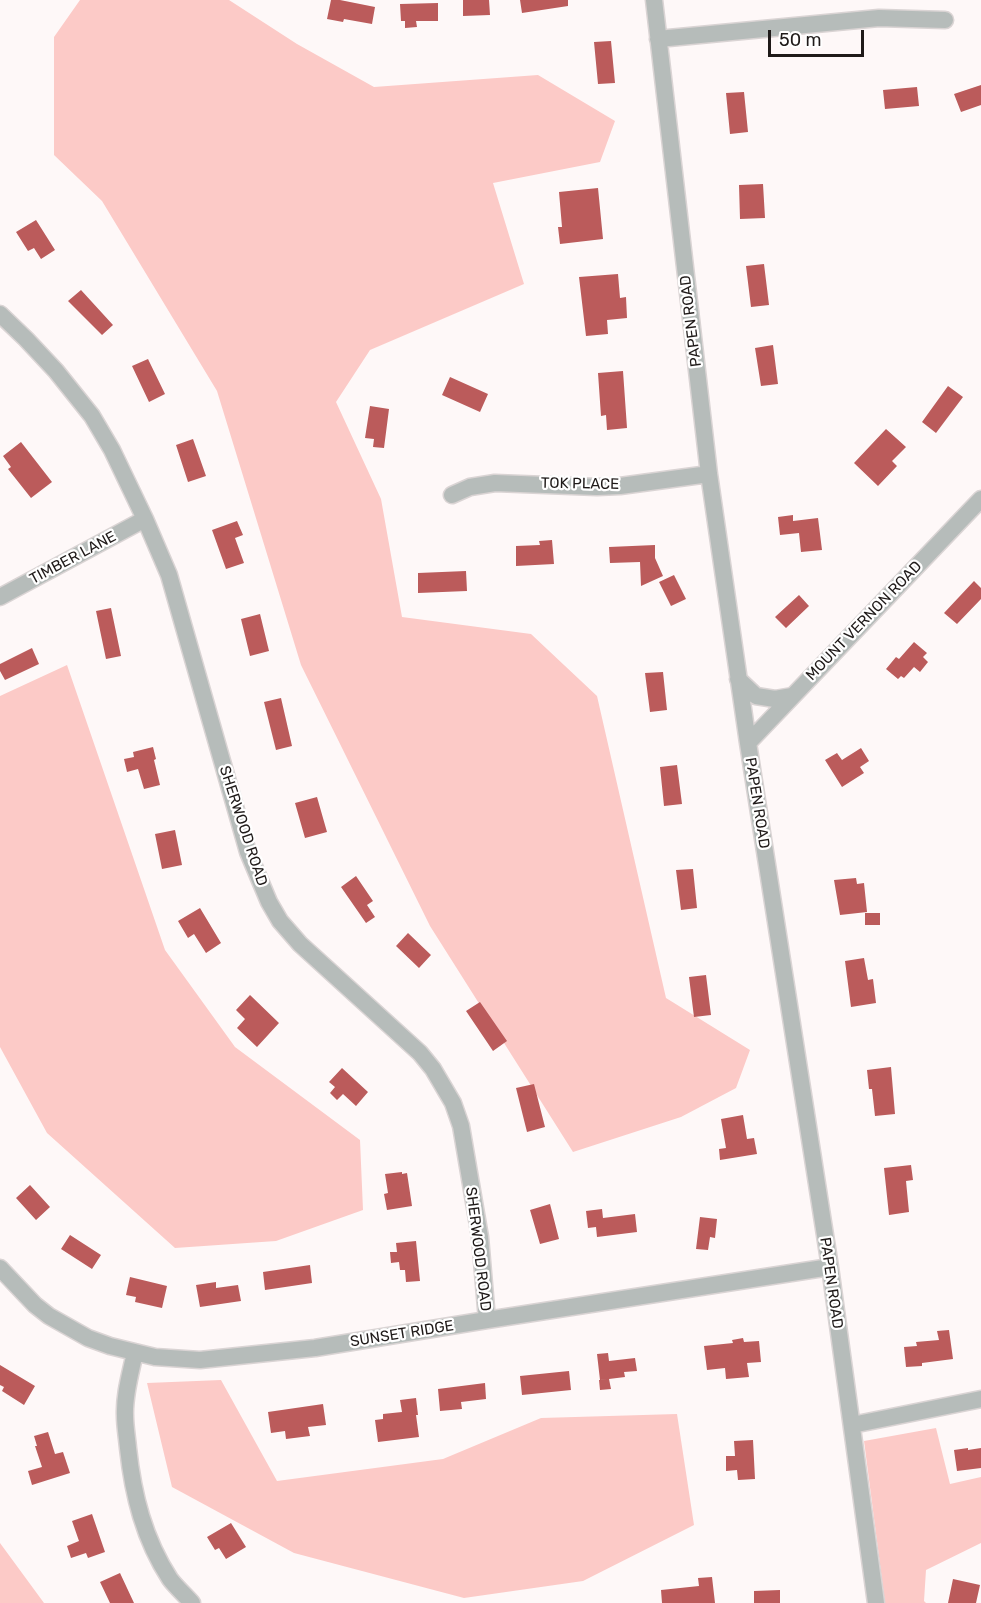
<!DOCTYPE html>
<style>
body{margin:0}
#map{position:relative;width:981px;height:1603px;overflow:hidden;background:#fef8f8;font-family:Rubik,sans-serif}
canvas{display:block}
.scale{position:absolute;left:768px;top:30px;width:96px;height:27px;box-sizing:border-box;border:3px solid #1f1a19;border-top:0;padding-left:8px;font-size:18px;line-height:21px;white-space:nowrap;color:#1f1a19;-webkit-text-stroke:4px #fff;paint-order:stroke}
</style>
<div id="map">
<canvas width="981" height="1603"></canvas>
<div class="scale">50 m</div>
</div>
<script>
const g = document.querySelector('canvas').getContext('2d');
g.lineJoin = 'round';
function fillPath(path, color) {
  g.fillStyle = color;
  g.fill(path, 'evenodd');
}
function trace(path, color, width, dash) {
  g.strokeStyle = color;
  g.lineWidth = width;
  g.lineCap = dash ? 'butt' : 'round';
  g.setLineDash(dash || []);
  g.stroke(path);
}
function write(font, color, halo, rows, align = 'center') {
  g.font = font + ' Rubik,sans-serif';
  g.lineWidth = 4.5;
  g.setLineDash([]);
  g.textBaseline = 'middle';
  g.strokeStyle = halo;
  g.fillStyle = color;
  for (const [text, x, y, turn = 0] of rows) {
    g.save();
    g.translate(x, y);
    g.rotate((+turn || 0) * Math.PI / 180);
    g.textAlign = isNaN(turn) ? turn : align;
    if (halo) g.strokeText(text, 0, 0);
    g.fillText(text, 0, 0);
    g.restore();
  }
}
const green = new Path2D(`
 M80,0H229L297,44L374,87L538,75L615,121L600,162L493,183L524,284L370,350L336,402L381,499L402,617L531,634L597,696L666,998L750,1050L736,1088L681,1117L573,1152L430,926L301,665L217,391L102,201L54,155V37Z
 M67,665L165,950L235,1047L360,1140L363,1210L276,1241L175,1248L47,1133L0,1047V696Z
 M221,1380L277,1481L443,1459L541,1418L677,1414L694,1525L583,1581L464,1598L294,1553L172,1487L147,1383Z
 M936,1428L950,1484L981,1477V1543L926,1570L924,1601L926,1603H885L864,1441Z
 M0,1543L44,1603H0Z`);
const building = new Path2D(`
 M331,0H340L375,7L372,24L344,19L343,22L327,19Z
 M463,0H489L490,15L463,16Z
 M520,0H568V6L522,13Z
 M438,3V21H416L417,27L405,28V21H401L400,4Z
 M611,41L615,83L598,84L594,42Z
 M981,85V105L961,112L954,94Z
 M917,87L919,106L885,109L883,90Z
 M744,92L748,132L730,134L726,93Z
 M763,184L765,218L740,219L739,185Z
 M598,188L603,239L560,244L558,227H562L559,192Z
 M36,220L55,250L41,259L34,248L28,251L16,232Z
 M764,264L769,305L751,307L746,266Z
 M618,274L620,298L626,297L627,318L607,320L608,334L586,336L579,277Z
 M81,290L113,325L102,335L68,301Z
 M773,345L778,384L761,386L755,348Z
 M148,359L165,394L149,402L132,366Z
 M623,371L627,428L607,430L606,415L601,416L598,373Z
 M450,377L488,394L480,412L442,395Z
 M948,386L963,397L936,433L922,422Z
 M370,406L389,409L384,448L373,447L374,439L365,438Z
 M886,429L906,447L892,461L897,466L878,486L854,463Z
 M193,439L206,476L188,482L176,445Z
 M21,442L52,482L31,498L8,469L11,467L3,456Z
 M793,515V521L818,518L822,550L801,552L799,533L780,535L778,517Z
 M237,521L243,535L235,538L244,563L226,569L212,530Z
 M552,540L554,564L516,566V546L540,545L539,541Z
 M655,545V558L663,576L641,586L640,562L610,563L609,547Z
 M466,571L467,591L418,593V573Z
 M674,575L686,599L671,606L659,582Z
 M974,581L981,588V599L957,624L944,613Z
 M799,595L809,606L786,628L775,617Z
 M111,608L121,656L106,659L96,611Z
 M260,614L269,651L250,656L241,619Z
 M914,642L927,653L923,657L928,662L920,672L914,667L904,678L901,676L898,679L886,669L896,657L899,659Z
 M32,648L39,664L5,680L0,671V664Z
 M663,672L667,710L650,712L645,673Z
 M281,698L292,746L276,750L264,702Z
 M153,747L156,759L154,760L160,785L144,789L138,769L127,772L124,759L134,757L133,752Z
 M861,748L869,761L860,767L864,773L842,787L825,760L837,753L842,760Z
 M677,765L682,804L664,806L660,767Z
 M317,797L327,832L305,838L295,803Z
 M175,830L182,865L162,869L155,834Z
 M693,869L697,908L681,910L676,870Z
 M356,876L373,901L367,905L375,917L366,923L341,887Z
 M856,878L857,884L864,883L867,912L840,915L834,880Z
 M200,908L221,943L206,953L194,934L188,938L178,921Z
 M865,913H880V925H865Z
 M408,933L431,955L419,968L396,946Z
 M864,958L868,980L873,979L876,1003L851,1007L845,961Z
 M706,975L711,1015L694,1017L689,977Z
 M250,995L279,1023L257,1047L237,1028L245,1019L236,1010Z
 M480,1002L507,1041L493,1051L466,1011Z
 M891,1067L895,1114L875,1116L872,1089H869L867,1070Z
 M342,1068L368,1092L356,1106L343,1094L337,1100L330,1093L335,1087L329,1082Z
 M534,1084L545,1127L527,1132L516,1088Z
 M743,1115L747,1139L754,1138L757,1154L720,1160L719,1149L726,1148L721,1119Z
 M911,1165L913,1180L906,1181L909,1212L889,1215L884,1168Z
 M402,1172V1174L407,1173L412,1206L387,1210L384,1194L388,1193L385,1174Z
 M30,1185L50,1207L36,1220L16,1198Z
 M550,1204L559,1239L540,1244L530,1210Z
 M602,1209L603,1218L635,1214L637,1232L597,1237L596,1227L588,1228L586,1211Z
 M700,1217L717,1219L715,1238L710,1237L708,1250L696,1249Z
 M70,1235L101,1255L92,1269L61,1249Z
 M416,1241L420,1281L406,1282L405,1270H400L399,1262L391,1263L390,1252H397L396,1243Z
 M310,1265L312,1283L265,1290L263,1272Z
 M130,1277L167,1286L162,1308L135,1302L136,1297L126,1295Z
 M216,1282V1288L238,1285L241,1301L200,1307L196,1285Z
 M949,1330L953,1359L922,1363V1366L906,1367L904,1347L917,1346L916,1342L939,1340L937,1331Z
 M743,1338L744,1342L759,1341L761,1362L747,1363L749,1377L726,1379L725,1368L707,1370L704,1346L733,1343L732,1340Z
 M608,1353L609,1361L635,1358L637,1371L624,1372L625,1377L609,1379L611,1389L600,1390L599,1380L609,1379L600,1380L597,1354Z
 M0,1365L35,1386L24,1405L2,1391L4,1387L0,1385Z
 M569,1371L571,1390L522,1395L520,1376Z
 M485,1383L486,1399L461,1402L462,1409L440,1411L438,1389Z
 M416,1398L418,1415H416L419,1437L378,1442L375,1420L383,1419V1414L402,1412L400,1400Z
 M323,1404L326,1425L308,1427L310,1436L286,1439L285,1431L271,1433L268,1412Z
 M48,1432L55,1454L63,1452L70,1473L32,1485L28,1471L42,1467L35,1446H37L34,1436Z
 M753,1440L755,1479L738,1480L737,1470L726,1471V1456H735L734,1441Z
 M968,1448V1450L981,1448V1468L957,1471L954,1450Z
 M92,1514L105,1552L88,1558L86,1553L71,1558L67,1546L79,1541L72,1521Z
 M231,1523L246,1547L226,1559L219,1548L215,1550L207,1537Z
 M120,1573L134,1603H110L100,1582Z
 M712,1577L715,1603H662L661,1590L699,1586L698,1578Z
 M953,1579L980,1585L976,1603H948Z
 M780,1590V1603H754V1591Z`);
const minor = new Path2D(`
 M654,0L709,474L748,743L830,1267L876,1603
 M658,39L879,18L945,20
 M0,314L26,339L56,371L92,416L112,450L145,519L169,575L248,852L269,902L280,921L300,944L420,1053L433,1069L453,1103L461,1126L480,1237L487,1320
 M452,495L470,487L495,483L597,487L620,486L709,474
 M0,597L145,519
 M738,679L756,696L775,699L792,696
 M748,743L981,499
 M0,1268L35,1305L49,1316L88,1338L110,1346L155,1357L200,1360L315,1348L487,1320L830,1267
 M135,1352C131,1372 124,1394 125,1416C125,1426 127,1437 128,1448C133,1495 144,1539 170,1579C176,1587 185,1595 192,1603
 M852,1425L981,1399`);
const streetNames = [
 ["PAPEN ROAD",691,321,-97],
 ["TOK PLACE",580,484,1],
 ["TIMBER LANE",73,558,-28],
 ["MOUNT VERNON ROAD",864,621,-46],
 ["PAPEN ROAD",757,803,81],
 ["SHERWOOD ROAD",243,826,72],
 ["SHERWOOD ROAD",478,1249,83],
 ["PAPEN ROAD",831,1283,82],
 ["SUNSET RIDGE",402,1334,-9]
];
fillPath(green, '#fccac7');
fillPath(building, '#bb5b5b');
trace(minor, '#dad4d4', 19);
trace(minor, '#b6bcba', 16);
write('15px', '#1f1a19', '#fff', streetNames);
</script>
